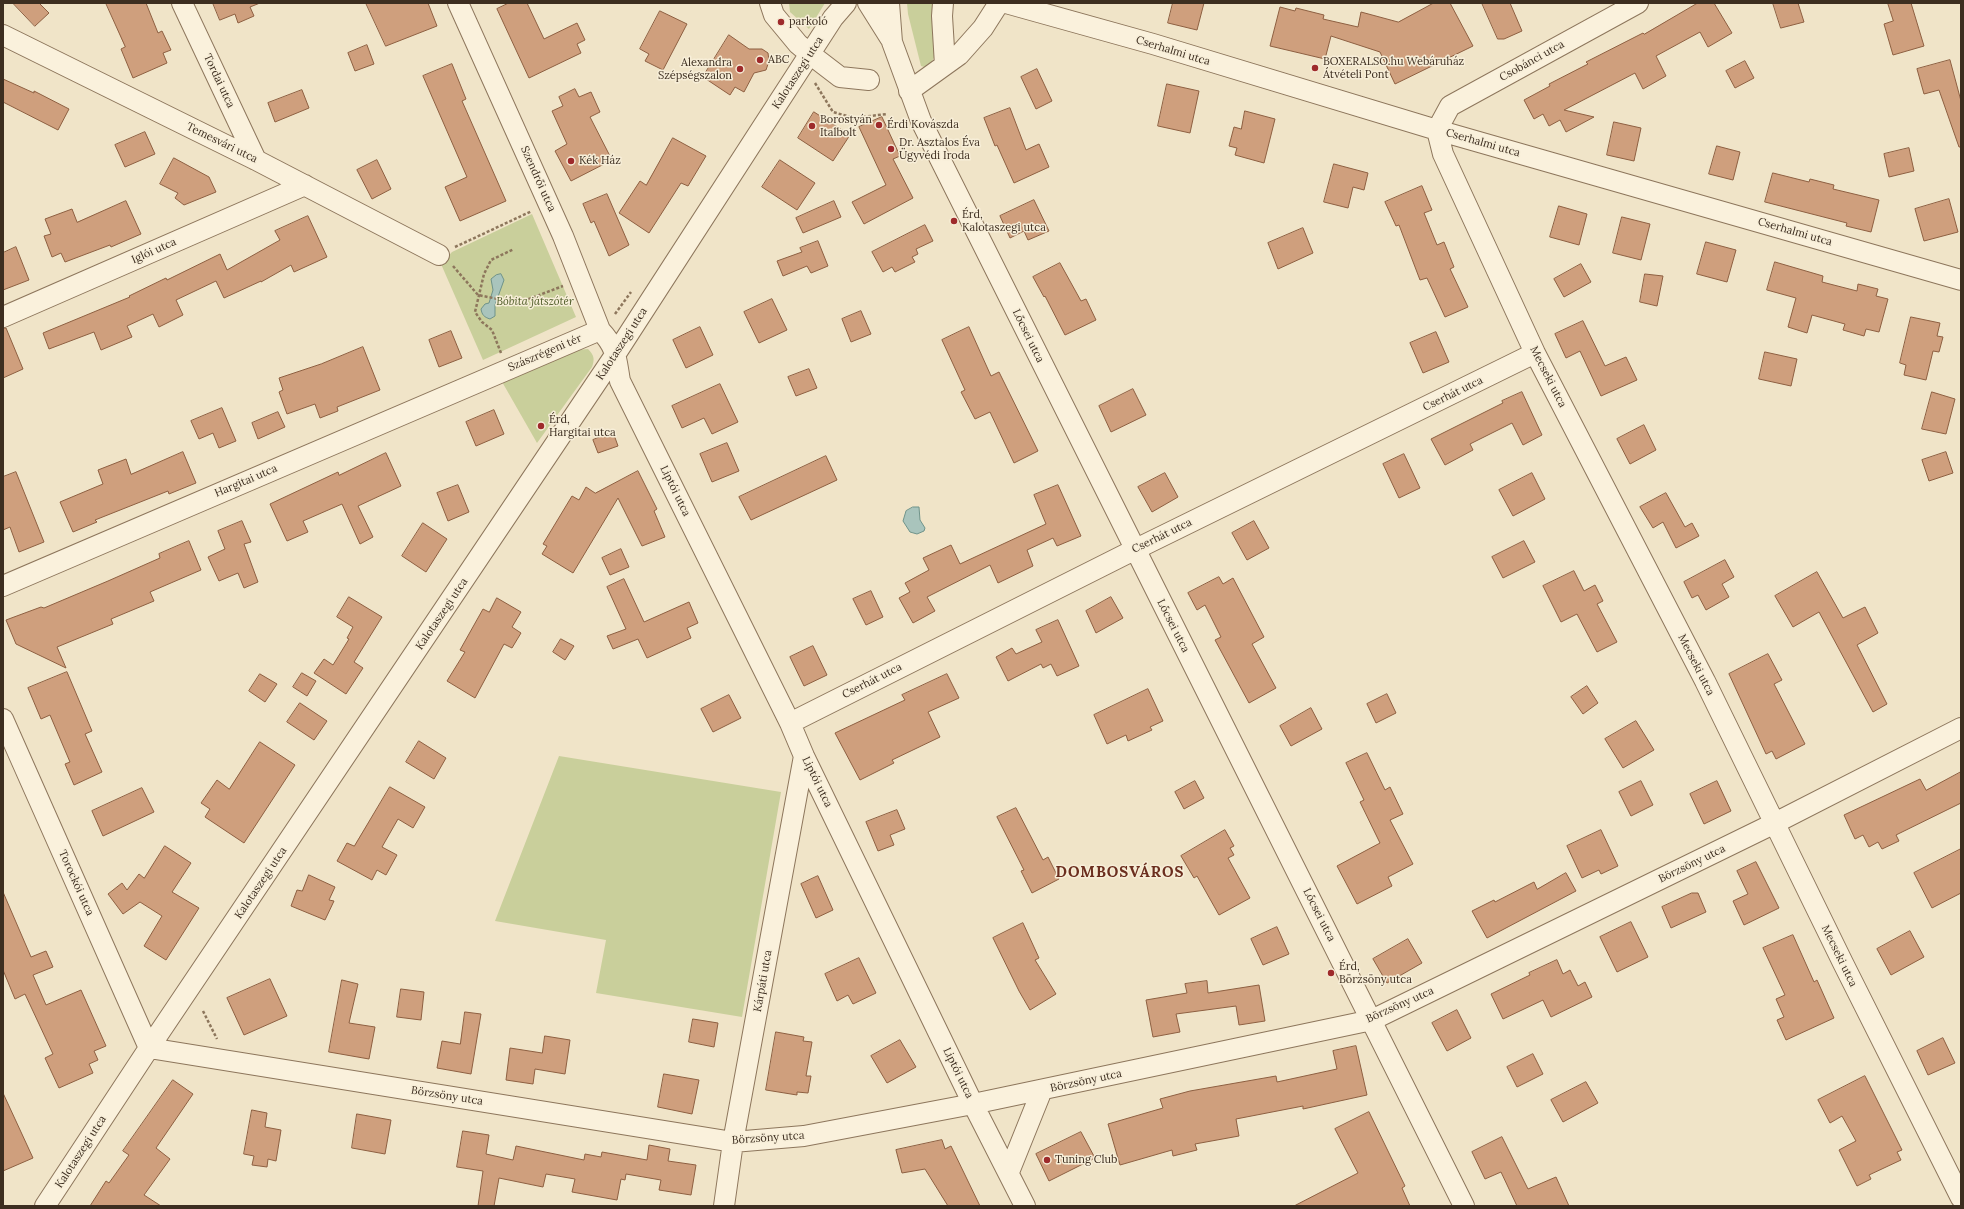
<!DOCTYPE html>
<meta charset="utf-8">
<style>
body{margin:0}
#map{position:relative;width:1964px;height:1209px;overflow:hidden;background:#f0e4c8;font-family:Lora,serif}
canvas{display:block}
.frame{position:absolute;inset:0;border:4px solid #3d2e20;pointer-events:none}
</style>
<div id="map">
<canvas width="1964" height="1209"></canvas>
<div class="frame"></div>
</div>
<script>
const g = document.querySelector('canvas').getContext('2d');
g.lineJoin = 'round';
function fillPath(path, color) {
  g.fillStyle = color;
  g.fill(path, 'evenodd');
}
function trace(path, color, width, dash) {
  g.strokeStyle = color;
  g.lineWidth = width;
  g.lineCap = dash ? 'butt' : 'round';
  g.setLineDash(dash || []);
  g.stroke(path);
}
function write(font, color, halo, rows, align = 'center') {
  g.font = font + ' Lora,serif';
  g.lineWidth = 3;
  g.setLineDash([]);
  g.textBaseline = 'middle';
  g.strokeStyle = halo;
  g.fillStyle = color;
  for (const [text, x, y, turn = 0] of rows) {
    g.save();
    g.translate(x, y);
    g.rotate((+turn || 0) * Math.PI / 180);
    g.textAlign = isNaN(turn) ? turn : align;
    if (halo) g.strokeText(text, 0, 0);
    g.fillText(text, 0, 0);
    g.restore();
  }
}
const green = new Path2D(`
 M789,3H825L809,29L790,12Z
 M907,3H932L935,56L928,68L921,66L908,14Z
 M532,214L576,317L483,360L441,264L452,252Z
 M588,349C594,355 595,359 592,367L537,443L501,380L577,350Z
 M559,756L781,792L742,1017L596,993L606,940L495,921Z`);
const water = new Path2D(`
 M501,274L504,280L495,305V316L490,319C484,317 482,315 481,309L485,304L489,303L493,290L491,279L496,275Z
 M913,507H919L920,520L925,528L924,531L917,534L910,532L903,521L906,511Z`);
const building = new Path2D(`
 M13,3H39L49,13L35,26Z
 M106,3H146L158,33L162,31L171,50L163,53L167,63L133,78L121,49L125,47Z
 M213,3H260L250,7L254,16L238,23L235,14L220,20Z
 M366,3H428L437,26L386,46Z
 M509,3H527L544,39L577,23L585,40L577,44L581,53L529,78L497,9Z
 M1173,3H1204L1197,30L1168,23Z
 M1434,3H1450L1473,46L1395,84L1380,52L1331,36L1325,59L1270,46L1280,7L1295,11L1296,8L1324,15L1323,19L1358,27L1361,12L1398,22Z
 M1482,3H1510L1522,31L1504,39H1498Z
 M1698,3H1714L1732,33L1708,47L1700,32L1656,56L1666,76L1643,89L1635,73L1564,110L1594,117L1566,132L1560,120L1549,126L1543,114L1534,119L1524,100L1550,86L1549,84L1588,64L1586,62L1643,33L1644,34Z
 M1773,3H1798L1804,22L1781,28Z
 M1888,3H1911L1924,46L1893,55L1884,24L1893,21Z
 M660,11L687,24L663,70L645,61L649,54L640,49Z
 M729,35L749,49H762L768,53L769,61L766,70L754,73L744,92L735,87L730,95L703,77Z
 M367,45L374,64L355,71L348,53Z
 M1950,60L1961,101V147H1959L1939,90L1924,94L1917,69Z
 M1745,61L1754,78L1735,88L1726,71Z
 M452,64L466,99L462,101L506,201L460,221L445,187L467,177L423,76Z
 M1037,69L1052,101L1036,109L1021,77Z
 M3,79L34,93V91L69,109L58,130L3,102Z
 M1167,84L1199,91L1190,133L1158,126Z
 M575,89L579,97L591,92L600,112L590,117L612,160L571,181L555,151L567,144L552,111L563,106L559,97Z
 M302,90L309,108L275,122L268,103Z
 M1010,108L1026,150L1039,144L1049,167L1014,183L997,145L995,146L984,118Z
 M1245,111L1275,119L1264,163L1235,155L1237,148L1229,146L1234,127L1241,129Z
 M814,112L850,135L833,161L798,138Z
 M882,117L900,156L893,159L913,198L864,224L852,202L886,185L859,127Z
 M1614,122L1641,128L1634,161L1607,155Z
 M145,132L155,154L125,167L115,145Z
 M673,138L706,156L688,186L681,183L649,233L619,213L640,181L646,185Z
 M1717,146L1740,152L1733,180L1709,174Z
 M1909,148L1914,171L1889,177L1884,154Z
 M174,158L209,177L216,192L184,205L175,198L178,193L160,184Z
 M377,160L391,189L372,199L357,170Z
 M780,160L815,183L797,210L762,187Z
 M1334,164L1368,173L1364,190L1353,187L1348,208L1324,202Z
 M1773,173L1809,182L1810,179L1834,185L1833,189L1879,200L1871,232L1846,226L1847,223L1765,202Z
 M1422,186L1432,210L1424,213L1437,245L1444,242L1454,267L1450,269L1468,307L1445,317L1427,278L1420,280L1399,225L1396,226L1385,202Z
 M607,194L629,245L609,256L594,221L591,223L583,204Z
 M1949,199L1958,232L1924,241L1915,209Z
 M1034,200L1049,231L1028,240L1024,231L1010,238L1000,216Z
 M126,201L141,234L111,247L110,245L65,262L61,253L52,257L44,236L51,234L45,219L72,209L77,222Z
 M834,201L841,217L803,233L796,218Z
 M1559,206L1587,214L1579,245L1550,237Z
 M308,216L327,257L294,272L291,265L261,282V281L224,298L216,281L176,300L183,315L159,327L153,314L127,326L132,337L101,350L94,332L49,349L43,333L130,297L129,296L166,278L167,280L220,254L227,270L280,240L275,231Z
 M1622,217L1650,224L1641,260L1613,253Z
 M925,225L933,241L916,249L918,254L912,257L915,262L895,272L892,267L883,272L872,252Z
 M1303,228L1313,253L1278,269L1268,243Z
 M818,241L828,266L811,273L807,266L783,276L777,261L802,252L800,248Z
 M1706,242L1736,250L1727,282L1697,274Z
 M16,247L29,280L3,290V253Z
 M1775,262L1823,276L1822,282L1857,291L1858,284L1878,289L1876,296L1888,299L1879,332L1866,329L1864,336L1843,330L1845,324L1812,315L1807,333L1788,327L1796,298L1767,290Z
 M1060,263L1081,301L1086,299L1096,320L1065,335L1045,296L1044,297L1033,277Z
 M1581,264L1591,282L1564,297L1554,279Z
 M1645,274L1663,276L1657,306L1640,302Z
 M772,299L787,330L759,343L744,312Z
 M861,311L871,334L851,342L842,319Z
 M1911,317L1940,323L1937,336L1943,337L1939,352L1933,351L1926,380L1904,375L1906,365L1900,363Z
 M1583,321L1605,366L1626,357L1637,380L1601,396L1580,351L1566,358L1555,334Z
 M700,327L713,355L686,368L673,340Z
 M969,327L991,376L999,372L1038,451L1014,463L990,412L975,419L961,392L965,390L942,340Z
 M3,328H6L23,369L3,378Z
 M451,331L462,358L439,367L429,340Z
 M1436,332L1449,362L1423,373L1410,343Z
 M363,347L380,390L337,407L338,411L320,418L315,404L287,414L279,392L283,390L279,378L321,364Z
 M1765,352L1797,359L1791,386L1759,379Z
 M809,369L817,388L796,396L788,377Z
 M720,384L738,422L712,434L704,418L682,428L672,406Z
 M1133,389L1146,415L1111,432L1099,406Z
 M1522,392L1542,435L1523,445L1512,423L1470,444L1473,450L1445,465L1431,439L1503,403L1502,401Z
 M1932,392L1955,399L1946,434L1922,429Z
 M222,408L236,441L219,448L213,433L199,439L191,421Z
 M494,410L504,434L476,446L466,422Z
 M278,412L285,427L258,439L252,423Z
 M1644,425L1656,450L1630,464L1617,439Z
 M613,432L618,446L598,453L593,440Z
 M727,443L739,471L712,482L700,454Z
 M183,452L196,483L169,494L168,491L95,520L97,522L73,532L60,502L103,484L98,470L126,459L131,474Z
 M1946,452L1953,473L1929,481L1922,460Z
 M386,453L401,486L358,506L373,537L360,544L342,504L303,521L308,532L287,541L270,504L338,472L339,475Z
 M1404,454L1420,488L1399,498L1383,464Z
 M826,456L837,480L751,520L739,497Z
 M638,471L657,509L654,511L665,537L642,546L618,498L573,573L542,554L547,546L543,544L572,496L579,500L586,487L595,493Z
 M16,472L44,542L19,552L10,527L3,530V477Z
 M1165,473L1178,497L1152,512L1138,487Z
 M1532,473L1545,499L1513,516L1499,490Z
 M458,485L469,512L448,521L437,493Z
 M1058,485L1081,536L1057,546L1053,538L1027,550L1033,566L998,583L990,565L927,597L935,611L913,623L899,598L910,592L905,583L929,570L923,558L951,545L960,564L1046,524L1034,495Z
 M1666,493L1685,527L1692,523L1699,536L1676,548L1663,522L1653,528L1640,507Z
 M242,521L251,542L244,544L258,582L244,588L238,573L219,581L208,557L225,549L218,531Z
 M1254,521L1269,548L1247,560L1232,533Z
 M423,523L447,539L426,572L402,556Z
 M189,541L201,570L150,592L154,601L111,619L113,624L57,647L66,668L16,644L6,620L41,607L44,608L108,581L160,558L159,554Z
 M1524,541L1535,562L1503,578L1492,557Z
 M621,549L629,567L610,575L602,558Z
 M1725,560L1734,577L1722,584L1729,597L1706,610L1698,595L1692,598L1684,582Z
 M1574,571L1584,591L1595,585L1603,601L1597,604L1617,642L1597,652L1577,614L1561,622L1543,586Z
 M1817,572L1843,618L1865,607L1878,633L1857,645L1887,704L1873,712L1819,612L1793,627L1775,596Z
 M1219,577L1223,584L1233,578L1264,637L1252,644L1276,688L1249,703L1215,640L1221,637L1205,605L1197,610L1188,593Z
 M624,579L644,622L689,602L698,623L687,628L691,638L647,658L638,639L613,649L607,636L626,629L607,587Z
 M871,591L883,617L866,625L853,599Z
 M349,597L382,617L354,662L363,668L346,694L314,673L324,659L333,665L349,639L347,638L353,627L337,617Z
 M1111,597L1123,618L1096,633L1086,611Z
 M497,598L521,612L512,627L521,633L512,648L504,644L475,698L447,681L465,652L460,650L483,609L489,612Z
 M1058,620L1079,666L1057,676L1051,664L1043,668L1041,664L1008,681L996,657L1012,648L1016,654L1042,642L1036,630Z
 M561,639L574,646L565,660L553,652Z
 M813,646L827,675L804,686L790,657Z
 M1768,654L1782,680L1774,684L1805,744L1776,759L1772,751L1766,754L1729,674Z
 M67,672L92,731L85,734L102,772L74,785L65,764L70,762L50,715L41,719L28,688Z
 M302,673L316,681L307,696L293,687Z
 M260,674L277,684L265,702L249,691Z
 M947,674L959,698L928,712L940,737L892,760L894,763L860,780L835,733L905,700L902,695Z
 M1587,686L1598,703L1583,714L1571,697Z
 M1148,689L1163,721L1150,727L1152,730L1128,741L1126,735L1107,744L1094,715Z
 M1387,694L1396,713L1376,723L1367,704Z
 M729,695L741,718L713,732L701,709Z
 M300,703L327,721L314,740L287,722Z
 M1311,708L1322,729L1291,746L1280,726Z
 M1636,721L1654,750L1623,768L1605,739Z
 M419,741L446,758L434,779L406,762Z
 M260,742L295,765L244,843L205,817L210,809L201,803L217,780L229,789Z
 M1367,753L1385,790L1390,787L1403,814L1390,820L1413,864L1388,877L1392,886L1357,904L1337,866L1380,843L1360,802L1364,800L1346,763Z
 M1961,772V803L1896,835L1899,841L1882,849L1878,842L1869,847L1863,835L1855,839L1844,815L1920,779L1926,790Z
 M1195,781L1204,798L1184,809L1175,792Z
 M1641,781L1653,805L1631,816L1619,792Z
 M1717,781L1731,811L1704,824L1690,794Z
 M390,787L425,807L413,828L398,819L382,847L397,855L386,875L377,870L372,880L337,861L347,843L354,846Z
 M142,788L154,812L103,836L92,811Z
 M1016,808L1043,860L1048,857L1059,879L1032,893L1021,871L1024,870L997,817Z
 M897,810L905,829L890,835L894,845L878,851L866,822Z
 M1225,830L1234,846L1230,848L1234,855L1228,858L1250,898L1219,915L1197,876L1194,878L1181,856Z
 M1601,830L1618,866L1601,874L1599,870L1582,878L1567,846Z
 M165,846L191,863L172,892L199,908L166,960L144,946L162,916L140,902L123,914L108,894L122,883L127,890L139,874L144,878Z
 M1961,849V893L1932,908L1914,873Z
 M1756,862L1779,908L1744,925L1733,901L1748,894L1737,871Z
 M1566,873L1576,891L1487,938L1472,911L1494,900L1495,902L1534,882L1537,889Z
 M309,875L335,887L329,900L334,901L325,920L291,906L297,890L302,891Z
 M818,876L833,910L816,918L801,884Z
 M3,892L31,957L46,951L53,967L33,975L46,1005L81,990L106,1046L94,1051L98,1060L89,1064L93,1073L59,1088L45,1058L53,1054L25,994L15,999L3,970Z
 M1692,893H1698L1706,912L1671,928L1662,907Z
 M1631,922L1648,957L1617,972L1600,937Z
 M1023,923L1039,958L1035,960L1056,994L1030,1010L1019,991L993,938Z
 M1277,927L1289,954L1263,965L1251,939Z
 M1910,931L1924,957L1891,975L1877,949Z
 M1793,935L1814,982L1817,980L1834,1018L1786,1040L1777,1020L1784,1017L1776,999L1785,995L1763,948Z
 M1408,939L1422,963L1387,983L1373,959Z
 M859,958L876,993L853,1004L848,995L837,1001L825,974Z
 M1557,960L1563,974L1570,970L1578,986L1585,982L1592,997L1551,1017L1543,1000L1503,1019L1491,994L1530,975L1529,973Z
 M270,979L287,1016L244,1035L227,998Z
 M342,980L358,984L349,1023L375,1027L369,1059L329,1052Z
 M1207,981L1208,993L1259,985L1265,1021L1239,1025L1236,1006L1176,1014L1180,1032L1153,1037L1146,1000L1187,993L1185,984Z
 M401,989L424,992L421,1020L397,1017Z
 M1457,1010L1471,1038L1447,1051L1432,1023Z
 M465,1012L481,1014L471,1074L437,1068L442,1041L460,1044Z
 M693,1019L718,1023L714,1047L689,1042Z
 M776,1032L804,1037L803,1041L812,1042L806,1076H811L808,1093L797,1092V1095L766,1090Z
 M545,1036L570,1040L565,1074L535,1069L533,1084L506,1080L510,1048L542,1053Z
 M1943,1038L1955,1063L1928,1075L1917,1051Z
 M900,1040L916,1067L887,1083L871,1056Z
 M1356,1046L1367,1095L1303,1109V1106L1236,1119L1239,1136L1195,1144L1197,1150L1173,1156L1172,1150L1120,1165L1108,1124L1163,1108L1160,1099L1190,1091L1276,1076L1277,1082L1337,1069L1333,1051Z
 M1533,1054L1543,1074L1517,1087L1507,1067Z
 M664,1074L699,1080L692,1114L658,1107Z
 M1865,1076L1902,1150L1897,1152L1901,1160L1869,1175L1871,1179L1857,1186L1839,1150L1856,1141L1842,1116L1830,1123L1818,1100Z
 M173,1080L193,1094L156,1148L170,1159L144,1195L161,1206H90L106,1181L109,1183L129,1155L123,1151Z
 M1586,1082L1598,1103L1563,1122L1551,1100Z
 M3,1093L33,1158L3,1171Z
 M252,1110L267,1113L265,1127L281,1130L276,1161L268,1159L267,1167L252,1165L254,1156L244,1154Z
 M1369,1112L1405,1186L1402,1188L1410,1206H1294L1358,1173L1335,1129Z
 M357,1114L391,1120L385,1154L352,1148Z
 M463,1131L489,1135L486,1154L513,1160L516,1146L584,1160L585,1154L601,1157L602,1152L647,1160L649,1145L670,1149L668,1161L696,1165L691,1195L659,1190L661,1180L626,1174L625,1180L621,1179L617,1200L572,1192L575,1179L546,1174L543,1187L499,1178L494,1206H478L483,1171L457,1167Z
 M1081,1132L1095,1158L1049,1181L1036,1154Z
 M1502,1137L1528,1189L1556,1177L1569,1206H1517L1501,1172L1485,1179L1472,1152Z
 M942,1140L945,1149L951,1146L980,1206H948L925,1169L902,1173L896,1150Z`);
const path = new Path2D(`
 M815,83L833,112L854,118L887,114
 M455,247L532,211
 M453,266L478,295L518,303L563,286
 M615,314L631,292
 M501,353L492,330L482,322L475,312L484,274L491,260L514,249
 M203,1011L217,1039`);
const minor = new Path2D(`
 M182,3L256,160
 M458,3L563,236L600,330C617,348 616,358 620,381L790,723L804,756L973,1104L1025,1206
 M770,3L774,15L798,44L810,54L840,77L869,80
 M868,3L890,38
 M889,3L892,42L921,121L1464,1206
 M943,3L942,16L945,65
 M1006,3L1153,44L1437,130L1961,280
 M1638,3L1450,106L1437,130L1443,154L1535,353L1705,681L1843,963L1961,1198
 M3,35L256,160L439,255
 M909,91L959,55L983,28L999,3
 M3,317L305,185
 M3,586L600,330
 M3,719L149,1048L733,1142L804,1136L973,1104L1372,1020L1775,823L1961,728
 M790,723L1134,550L1535,353
 M1009,1172L1042,1090
 M45,1206L149,1048L615,355L833,18L846,3
 M724,1206L733,1142L804,756`);
const markers = [
 [781,22,4,"#9e2a2b"],
 [760,60,4,"#9e2a2b"],
 [1315,68,4,"#9e2a2b"],
 [740,69,4,"#9e2a2b"],
 [879,125,4,"#9e2a2b"],
 [812,126,4,"#9e2a2b"],
 [891,149,4,"#9e2a2b"],
 [571,161,4,"#9e2a2b"],
 [954,221,4,"#9e2a2b"],
 [541,426,4,"#9e2a2b"],
 [1331,973,4,"#9e2a2b"],
 [1047,1160,4,"#9e2a2b"]
];
const poiNames = [
 ["parkoló",789,22],
 ["ABC",768,60],
 ["BOXERALSO.hu Webáruház",1323,62],
 ["Átvételi Pont",1323,75],
 ["Alexandra",732,63,"right"],
 ["Szépségszalon",732,76,"right"],
 ["Borostyán",820,120],
 ["Italbolt",820,133],
 ["Érdi Kovászda",887,125],
 ["Dr. Asztalos Éva",899,143],
 ["Ügyvédi Iroda",899,156],
 ["Kék Ház",579,161],
 ["Érd,",962,215],
 ["Kalotaszegi utca",962,228],
 ["Érd,",549,420],
 ["Hargitai utca",549,433],
 ["Érd,",1339,967],
 ["Börzsöny utca",1339,980],
 ["Tuning Club",1055,1160]
];
const streetNames = [
 ["Cserhalmi utca",1173,51,17],
 ["Csobánci utca",1532,61,-29],
 ["Kalotaszegi utca",798,73,-57],
 ["Tordai utca",219,81,65],
 ["Temesvári utca",222,143,26],
 ["Cserhalmi utca",1483,143,16],
 ["Szendrői utca",538,179,66],
 ["Cserhalmi utca",1795,232,16],
 ["Iglói utca",154,251,-24],
 ["Lőcsei utca",1028,336,64],
 ["Kalotaszegi utca",622,344,-57],
 ["Szászrégeni tér",545,353,-23],
 ["Mecseki utca",1548,377,63],
 ["Cserhát utca",1453,394,-26],
 ["Hargitai utca",246,481,-23],
 ["Liptói utca",675,491,64],
 ["Cserhát utca",1162,536,-26],
 ["Kalotaszegi utca",442,614,-56],
 ["Lőcsei utca",1173,626,63],
 ["Mecseki utca",1696,665,63],
 ["Cserhát utca",872,681,-27],
 ["Liptói utca",817,782,64],
 ["Börzsöny utca",1692,864,-26],
 ["Torockói utca",76,883,66],
 ["Kalotaszegi utca",261,883,-56],
 ["Lőcsei utca",1319,915,63],
 ["Mecseki utca",1839,956,64],
 ["Kárpáti utca",763,981,-80],
 ["Börzsöny utca",1400,1005,-24],
 ["Liptói utca",958,1073,64],
 ["Börzsöny utca",1086,1081,-12],
 ["Börzsöny utca",447,1096,9],
 ["Börzsöny utca",768,1138,-4],
 ["Kalotaszegi utca",81,1152,-57]
];
const parkNames = [
 ["Bóbita játszótér",535,302]
];
const districtNames = [
 ["DOMBOSVÁROS",1120,873]
];
fillPath(green, '#c9cf9b');
fillPath(water, '#a9c4bc');
trace(water, '#6f938a', 1);
fillPath(building, '#cf9f7d');
trace(building, '#8d5f41', 1);
trace(minor, '#8d765c', 22);
trace(path, '#8d765c', 2.5, [3, 2]);
trace(minor, '#faf1dc', 20);
for (const [x, y, r, color] of markers) {
  const dot = new Path2D();
  dot.arc(x, y, r, 0, 2 * Math.PI);
  g.fillStyle = color;
  g.fill(dot);
  trace(dot, '#f7eed8', 1.5);
}
write('11px', '#3d2e20', '#f7eed8', poiNames, 'left');
write('11px', '#3d2e20', '#f7eed8', streetNames);
write('italic 11px', '#4d5a26', '#f7eed8', parkNames);
g.letterSpacing = '1px';
write('bold 15px', '#6b2e1e', '#f7eed8', districtNames);
g.letterSpacing = '0px';
</script>
